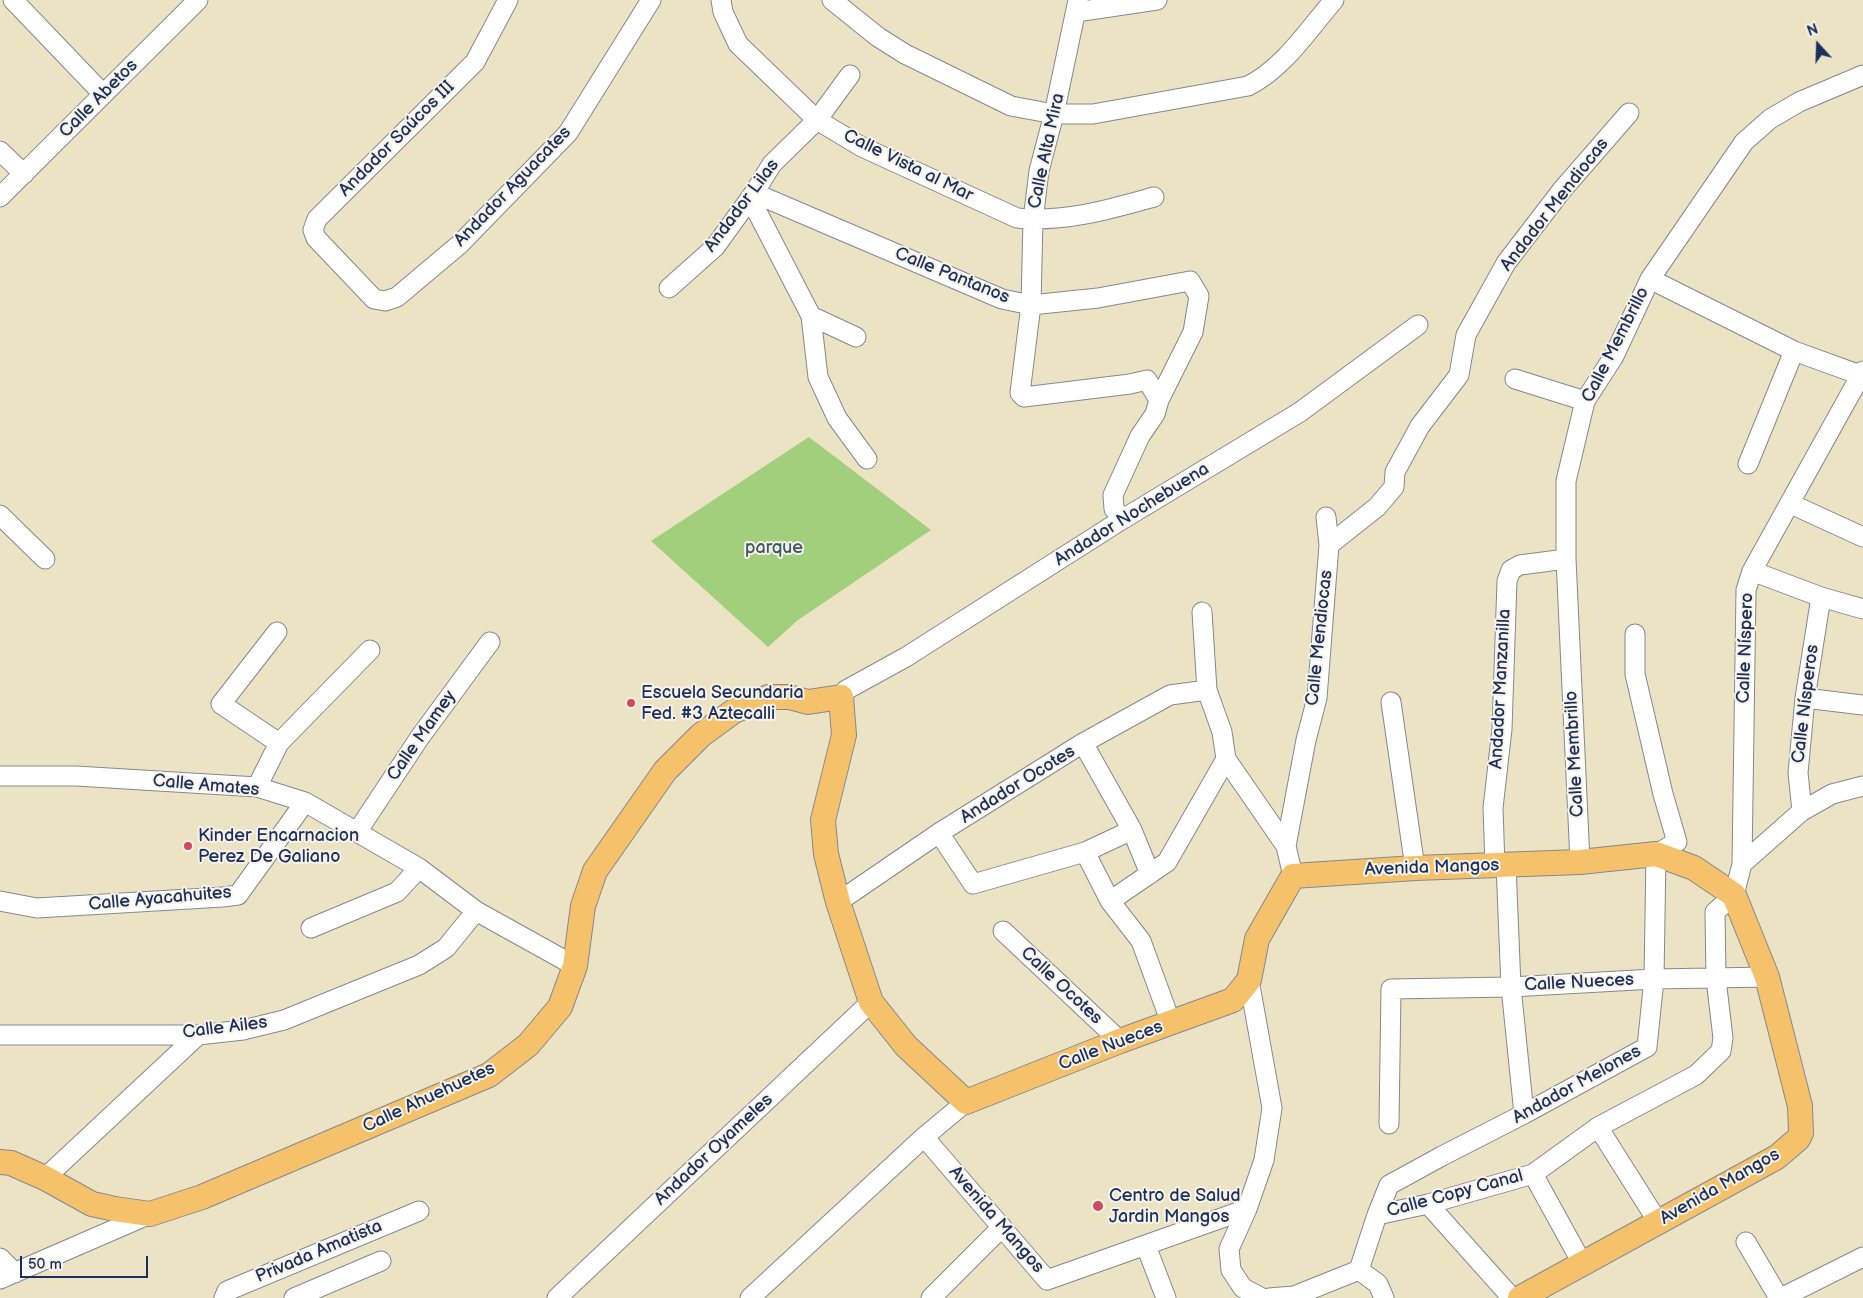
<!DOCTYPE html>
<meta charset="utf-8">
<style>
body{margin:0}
#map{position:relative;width:1863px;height:1298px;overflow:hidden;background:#ebe3c3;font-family:"Balsamiq Sans",sans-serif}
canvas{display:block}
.north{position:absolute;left:1793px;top:20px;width:50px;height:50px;-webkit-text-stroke:4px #f7f3e8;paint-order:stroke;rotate:340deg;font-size:14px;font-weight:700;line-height:20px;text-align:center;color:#1b2f5e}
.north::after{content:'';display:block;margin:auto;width:18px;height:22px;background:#1b2f5e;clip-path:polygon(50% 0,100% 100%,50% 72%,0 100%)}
.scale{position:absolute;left:20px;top:1256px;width:128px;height:22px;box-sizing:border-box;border:2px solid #1b2f5e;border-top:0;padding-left:6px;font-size:15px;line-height:18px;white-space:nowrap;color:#1b2f5e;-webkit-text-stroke:4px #f7f3e8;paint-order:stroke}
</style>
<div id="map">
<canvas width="1863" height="1298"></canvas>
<div class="north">N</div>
<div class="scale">50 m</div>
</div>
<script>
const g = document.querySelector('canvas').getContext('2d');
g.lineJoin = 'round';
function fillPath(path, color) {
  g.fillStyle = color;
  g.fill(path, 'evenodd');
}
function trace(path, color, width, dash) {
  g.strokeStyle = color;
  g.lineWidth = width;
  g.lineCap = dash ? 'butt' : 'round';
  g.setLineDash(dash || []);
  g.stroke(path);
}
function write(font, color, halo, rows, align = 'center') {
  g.font = font + ' "Balsamiq Sans",sans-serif';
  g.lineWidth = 4;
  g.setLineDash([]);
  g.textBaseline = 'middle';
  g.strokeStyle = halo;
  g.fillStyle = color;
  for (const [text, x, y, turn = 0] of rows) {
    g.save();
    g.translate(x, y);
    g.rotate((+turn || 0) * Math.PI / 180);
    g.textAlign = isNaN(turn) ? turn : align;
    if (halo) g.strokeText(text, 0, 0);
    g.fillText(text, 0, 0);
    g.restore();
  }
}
const green = new Path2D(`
 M809,437L931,530L798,620L768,647L651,541Z`);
const minor = new Path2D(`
 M13,0L103,94
 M508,0L475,62L317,219L313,230L316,238L374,299L385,301L397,297L460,244L568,133L651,0
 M721,0L723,12L738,44L817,120L862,147L1017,218C1064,223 1110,209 1154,197
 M832,0L878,37L905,54L1011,106L1054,114H1093L1248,86C1283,69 1309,29 1334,0
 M1078,0L1054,114L1039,171L1033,220L1031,305L1020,393L1024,397L1130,384L1147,380L1159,400
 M1076,12L1157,0
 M0,151L24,174
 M754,193L1002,299L1031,305L1098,298L1190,281L1199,296L1193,332L1159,400L1155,414L1140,436L1113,495L1114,509L1123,519
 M0,197L198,0
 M750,198L811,316L818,377L837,418L867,459
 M1650,279L1794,351L1863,376
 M669,288L715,247L754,193L772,164L817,120L850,75
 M811,316L856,337
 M1515,379L1585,401
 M1748,464L1794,351
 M1791,504L1863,537
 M0,515L45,559
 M1329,545L1377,507L1394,487L1395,472L1420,426L1459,375L1466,335L1506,263L1562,190L1629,113
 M1752,571L1821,597L1863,609
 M1202,612L1207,690L1222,732L1226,759L1286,846L1293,876
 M277,632L221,704L279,743
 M841,697L846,690L906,657L1123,519L1300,412L1418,325
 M1805,698L1863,705
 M1391,702L1415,868
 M1083,743L1132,830L1150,874
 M0,776H76L257,787L305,802L419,868L476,911L575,966
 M257,787L279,743L370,650
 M1802,811L1798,773L1805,698L1821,597
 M357,832L420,737L490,642
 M939,833L973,884L1085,852L1132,830
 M1286,846L1306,740L1317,698L1329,545L1326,517
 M1085,852L1110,901L1141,941L1171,1023
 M1580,862L1566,559V481L1585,401L1614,356L1650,279L1744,142L1770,119L1799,102L1863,75
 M1742,864L1746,590L1752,571L1863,371
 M1506,865L1511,987L1524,1114
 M1495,866L1493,808L1502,729L1507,581L1511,570L1520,565L1566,559
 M0,901L37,908L223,897L238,895L305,802
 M1110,901L1167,862L1226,759
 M838,902L939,833L1083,743L1170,695L1207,690
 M311,928L397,892L419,868
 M1003,931L1120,1041
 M1249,980L1272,1108L1264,1160L1247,1209L1229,1249L1231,1270L1243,1288L1262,1298
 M0,1035H198L243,1030L284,1020L419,965L446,948L476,911
 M1389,1124L1391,989L1511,987L1654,979L1767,977
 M1598,1127L1658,1222
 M924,1137L1047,1280L1247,1209
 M1533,1174L1582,1263
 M45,1178L198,1035
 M1428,1204L1512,1298
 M1377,1215L1428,1204L1533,1174L1598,1127L1696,1075L1721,1051L1723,1038L1716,979L1715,912L1734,895L1742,864L1802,811L1832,794L1863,786
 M1746,1242L1779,1298
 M1146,1246L1166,1298
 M0,1258L15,1273
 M1359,1270L1377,1215L1389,1185L1442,1156L1524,1114L1647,1047L1654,979L1656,854L1677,842L1663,794L1635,674V634
 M0,1279L150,1214
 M224,1298L227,1291L419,1211
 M294,1298L381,1261
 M557,1298L871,1002
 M750,1298L924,1137L966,1102
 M931,1298L1002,1227
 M1269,1298L1294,1296L1359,1270L1378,1284L1384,1298
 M1781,1298L1863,1257`);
const major = new Path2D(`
 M0,1162L11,1163L45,1178L92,1204L115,1209L150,1214L202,1197L489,1075L528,1045L560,1007L575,966L583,906L595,871L665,771L701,735L734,711L768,697H789L808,702L841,697L844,735L823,820L826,854L838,902L871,1002L906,1046L966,1102L1120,1041L1233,1000L1249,980L1257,939L1293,876L1415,868L1580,862L1656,854L1694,868L1734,895L1767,977L1800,1106L1801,1133L1798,1139L1777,1157L1520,1298`);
const markers = [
 [631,703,5,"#d1495b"],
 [188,846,5,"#d1495b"],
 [1098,1206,6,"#d1495b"]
];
const streetNames = [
 ["Calle Abetos",99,99,-45],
 ["Andador Saúcos III",397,139,-45],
 ["Calle Alta Mira",1047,151,-78],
 ["Calle Vista al Mar",908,166,26],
 ["Andador Aguacates",513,187,-46],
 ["Andador Mendiocas",1555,205,-52],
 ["Andador Lilas",742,206,-53],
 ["Calle Pantanos",952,276,22],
 ["Calle Membrillo",1616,345,-63],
 ["Andador Nochebuena",1132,515,-32],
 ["Calle Mendiocas",1320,638,-84],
 ["Calle Níspero",1746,648,-88],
 ["Andador Manzanilla",1501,689,-87],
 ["Calle Nísperos",1806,704,-83],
 ["Calle Mamey",422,736,-55],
 ["Calle Membrillo",1575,754,-93],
 ["Andador Ocotes",1018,785,-32],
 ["Calle Amates",206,786,5],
 ["Avenida Mangos",1432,868,-2],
 ["Calle Ayacahuites",160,899,-5],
 ["Calle Nueces",1579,983,-3],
 ["Calle Ocotes",1061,986,43],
 ["Calle Ailes",225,1028,-7],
 ["Calle Nueces",1111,1046,-21],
 ["Andador Melones",1577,1085,-29],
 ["Calle Ahuehuetes",429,1098,-25],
 ["Andador Oyameles",714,1150,-43],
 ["Avenida Mangos",1720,1187,-30],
 ["Calle Copy Canal",1455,1194,-15],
 ["Avenida Mangos",996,1220,49],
 ["Privada Amatista",319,1252,-23]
];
const parkNames = [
 ["parque",774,548]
];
const poiNames = [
 ["Escuela Secundaria",641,693],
 ["Fed. #3 Aztecalli",641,714],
 ["Kinder Encarnacion",198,836],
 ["Perez De Galiano",198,857],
 ["Centro de Salud",1109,1196],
 ["Jardin Mangos",1109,1217]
];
fillPath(green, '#a1cf7c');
trace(minor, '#838990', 21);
trace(major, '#838990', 26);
trace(minor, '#fff', 19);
trace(major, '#f6c16b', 24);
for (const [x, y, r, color] of markers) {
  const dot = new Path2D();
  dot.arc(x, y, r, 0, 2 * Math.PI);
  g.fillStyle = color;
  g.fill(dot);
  trace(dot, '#f7f3e8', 2);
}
write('18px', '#1b2f5e', '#f7f3e8', streetNames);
write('18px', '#3c5766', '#f7f3e8', parkNames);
write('18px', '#1b2f5e', '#f7f3e8', poiNames, 'left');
</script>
